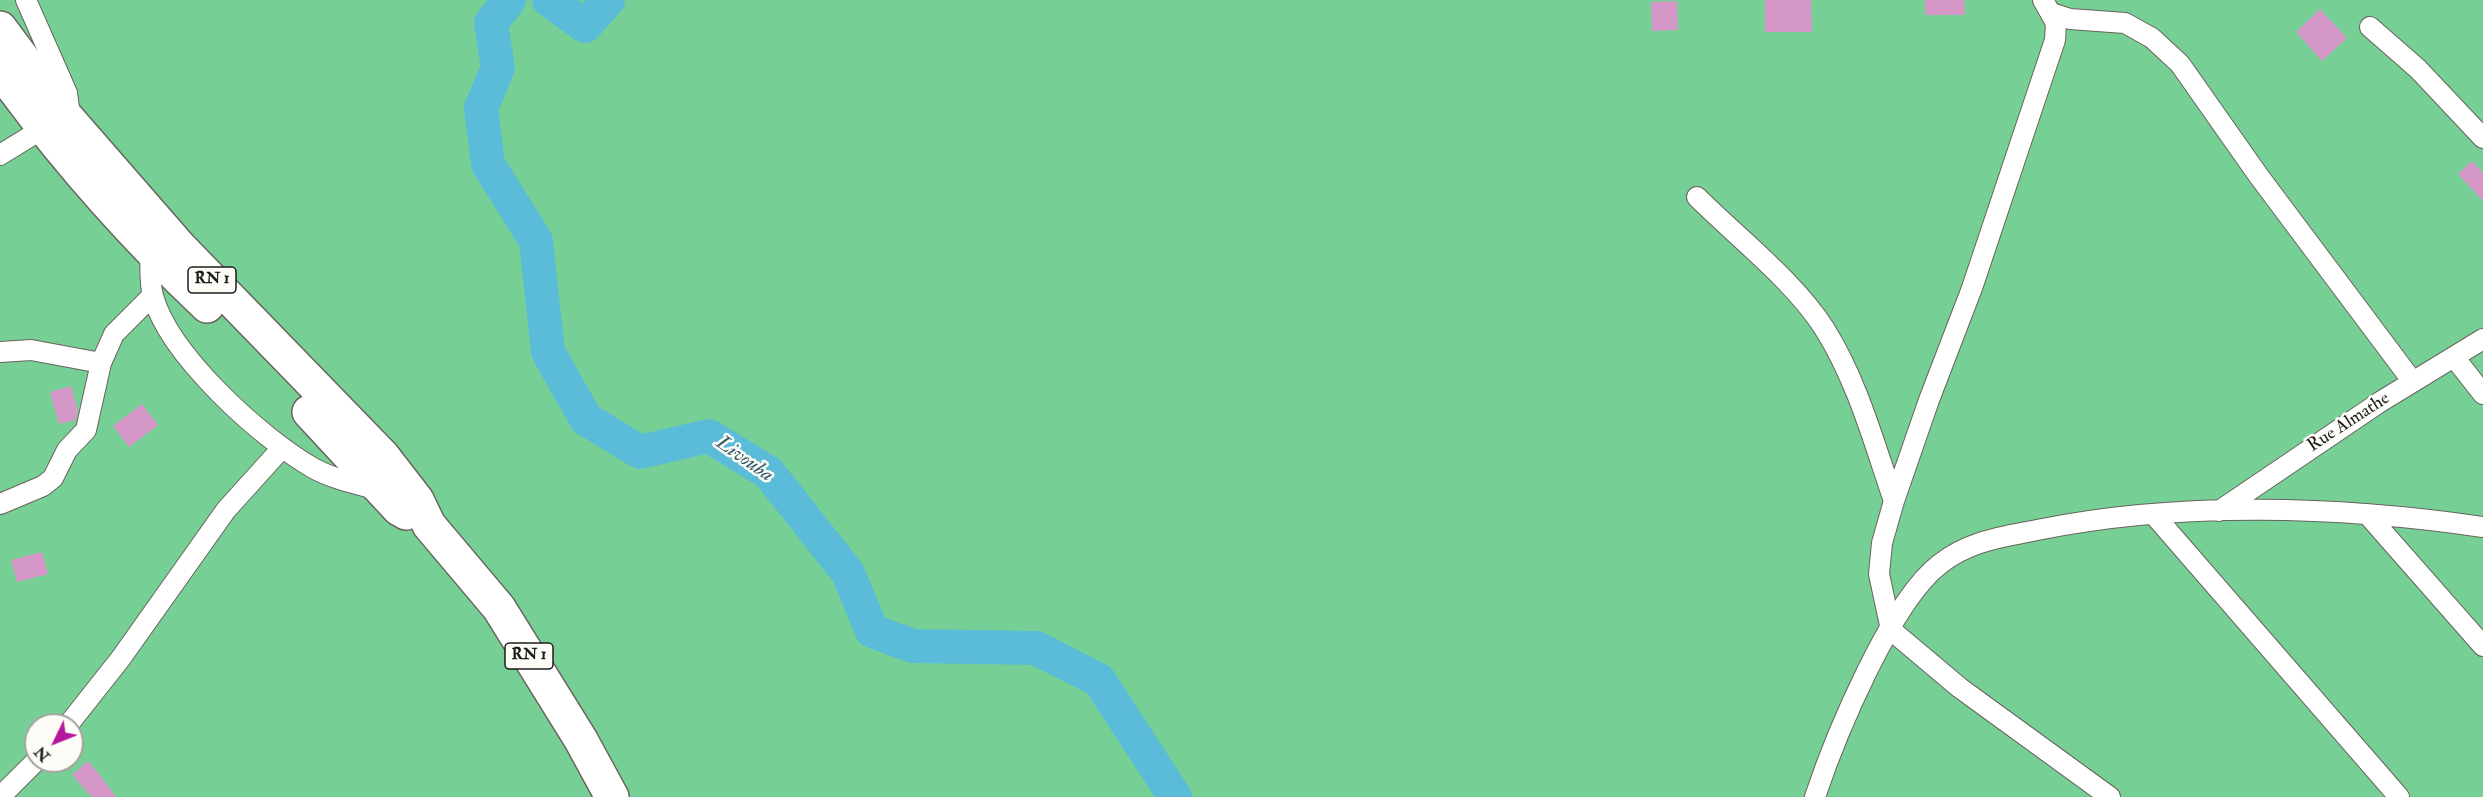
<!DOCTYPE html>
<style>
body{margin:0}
#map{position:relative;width:2483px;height:797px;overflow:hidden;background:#f6e8d2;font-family:"IM FELL Double Pica",serif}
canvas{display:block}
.north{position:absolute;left:24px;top:713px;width:60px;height:60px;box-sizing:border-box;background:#fdfcf7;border:2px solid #a3a29f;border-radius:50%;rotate:227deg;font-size:16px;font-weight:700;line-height:24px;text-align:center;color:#1c1c1c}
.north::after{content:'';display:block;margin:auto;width:21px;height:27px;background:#b5179e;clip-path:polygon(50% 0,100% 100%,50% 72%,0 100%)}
</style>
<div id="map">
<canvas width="2483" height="797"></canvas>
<div class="north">N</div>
</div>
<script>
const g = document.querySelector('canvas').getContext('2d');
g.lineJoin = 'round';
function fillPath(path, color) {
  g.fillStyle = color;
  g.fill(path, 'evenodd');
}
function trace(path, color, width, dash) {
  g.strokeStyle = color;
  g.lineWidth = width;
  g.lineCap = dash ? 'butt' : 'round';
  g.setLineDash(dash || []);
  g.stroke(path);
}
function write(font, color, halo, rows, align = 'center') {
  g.font = font + ' "IM FELL Double Pica",serif';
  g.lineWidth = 5;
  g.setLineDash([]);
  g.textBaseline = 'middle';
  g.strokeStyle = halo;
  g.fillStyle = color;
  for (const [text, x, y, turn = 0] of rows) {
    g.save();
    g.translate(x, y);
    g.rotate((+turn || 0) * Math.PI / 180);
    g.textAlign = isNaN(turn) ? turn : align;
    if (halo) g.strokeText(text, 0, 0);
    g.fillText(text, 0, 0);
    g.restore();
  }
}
const green = new Path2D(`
 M0,0H2483V797H0ZM36,725H72V761H36Z`);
const river = new Path2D(`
 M509,0L491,23L498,68L481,108L488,164L536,241L548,352L586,419L640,452L709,436L769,473L848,573L872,631L913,646L1036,648L1099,680L1175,797
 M549,0L585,26L608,0`);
const building = new Path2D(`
 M1765,0H1811L1812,32H1765Z
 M1925,0H1964L1965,15H1925Z
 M1677,1L1678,30L1652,31L1651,2Z
 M2320,9L2347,38L2322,61L2296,32Z
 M2472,161L2483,173V201L2458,174Z
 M71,386L78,411L76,420L59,424L50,392Z
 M142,404L158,425L129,447L113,426Z
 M42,552L48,574L17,582L11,560Z
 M88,761L99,774L116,797H92L72,775Z`);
const minor = new Path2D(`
 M2043,0L2056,23L2055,40L1972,288L1929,400L1894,501L1882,543L1879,574L1891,630L1960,688L2110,797
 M2051,13L2070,19L2125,23L2152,38L2180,64L2258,175L2413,382
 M2370,27L2418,69L2483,138
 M0,155L65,115L69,108L67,93L26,0
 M1697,197C1737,237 1794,281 1824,328C1857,380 1874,443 1894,501
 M150,250C151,264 149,282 153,296C169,355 261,438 313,468C333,479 357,484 379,490
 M0,352L31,350L101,363
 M2454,357L2483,394
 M0,504L43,486L53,478L67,450L86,430L101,363L114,334L153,295
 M2219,511L2380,402L2483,339
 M2367,514L2483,646
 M2155,516L2399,797
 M68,725L121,658L226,510L282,448
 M0,797L36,761
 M1815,797C1835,737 1891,601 1940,564C1969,541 2002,537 2037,530C2180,501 2339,506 2483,527`);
const trunk = new Path2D(`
 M0,28L65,115L180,247L383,456L417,500L429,525L499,608L581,740L612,797
 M0,70C61,155 131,234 207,306
 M309,412L399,509L406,513`);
const shields = [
 [212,280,48],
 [529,656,48]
];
const shieldNames = [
 ["RN 1",212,280],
 ["RN 1",529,656]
];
const streetNames = [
 ["Rue Almathe",2349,423,-33]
];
const waterNames = [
 ["Livouba",744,460,35]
];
fillPath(green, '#76d096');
trace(river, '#5abcd9', 34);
fillPath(building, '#d596c8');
trace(minor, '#68635c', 22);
trace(trunk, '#68635c', 36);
trace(minor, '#fff', 20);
trace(trunk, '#fff', 33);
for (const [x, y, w] of shields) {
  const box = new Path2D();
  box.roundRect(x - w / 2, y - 13, w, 26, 4.5);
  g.fillStyle = '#fdfcf7';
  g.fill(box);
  trace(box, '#1c1c1c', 1.5);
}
write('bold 16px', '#1c1c1c', null, shieldNames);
write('18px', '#1c1c1c', '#fdfcf7', streetNames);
write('italic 20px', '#355c68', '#fdfcf7', waterNames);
</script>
